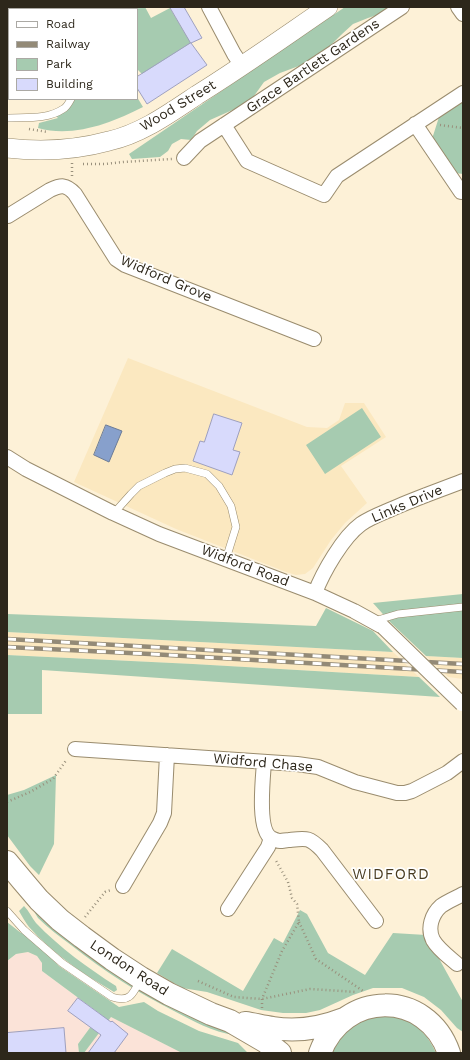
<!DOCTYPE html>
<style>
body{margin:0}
#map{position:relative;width:470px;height:1060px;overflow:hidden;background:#fdf1d7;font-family:"Work Sans",sans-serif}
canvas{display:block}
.frame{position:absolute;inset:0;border:8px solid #2d271b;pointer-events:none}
.legend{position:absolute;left:8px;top:8px;width:130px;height:92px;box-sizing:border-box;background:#fff;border:1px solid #aba9a4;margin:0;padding:5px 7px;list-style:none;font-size:12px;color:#2d271b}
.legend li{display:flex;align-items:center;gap:8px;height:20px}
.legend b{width:20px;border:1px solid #aba9a4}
</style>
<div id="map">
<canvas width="470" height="1060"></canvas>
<div class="frame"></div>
<ul class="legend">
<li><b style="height:5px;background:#fff"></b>Road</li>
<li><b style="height:5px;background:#938a77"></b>Railway</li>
<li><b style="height:11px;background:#a6cbb0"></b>Park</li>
<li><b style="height:11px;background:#d8dafc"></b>Building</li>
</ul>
</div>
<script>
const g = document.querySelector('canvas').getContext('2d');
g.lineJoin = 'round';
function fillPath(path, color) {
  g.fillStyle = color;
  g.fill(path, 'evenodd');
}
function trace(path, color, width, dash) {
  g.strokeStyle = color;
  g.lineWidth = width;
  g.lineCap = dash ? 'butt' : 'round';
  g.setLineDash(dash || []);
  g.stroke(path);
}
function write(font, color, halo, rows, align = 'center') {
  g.font = font + ' "Work Sans",sans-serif';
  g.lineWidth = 3.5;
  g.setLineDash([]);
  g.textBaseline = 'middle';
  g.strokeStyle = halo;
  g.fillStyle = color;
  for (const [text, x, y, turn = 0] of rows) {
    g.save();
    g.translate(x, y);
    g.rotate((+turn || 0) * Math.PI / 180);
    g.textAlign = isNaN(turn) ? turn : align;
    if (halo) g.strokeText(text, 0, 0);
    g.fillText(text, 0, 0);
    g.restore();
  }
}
const commercial = new Path2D(`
 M7,7H91V9H9V94L7,95Z
 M28,952L37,956L42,963V971L100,1014L78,1044L79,1053H7V961L16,954Z
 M111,1017L182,1053H84Z`);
const built = new Path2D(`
 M128,358L307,427L327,428L339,420L345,403H364L386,437L341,466L367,503L345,523L331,540L313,568L305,574L296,575L286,572L176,529L74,482Z
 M7,632L393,652L419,677L193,664L7,655Z
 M426,656L463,658V679L448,677Z`);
const green = new Path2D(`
 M87,7H145L151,18L170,8L191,43L143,75L138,70L137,71V9H88Z
 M345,7H395L380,14L368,18L353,24L341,35L332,44L315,60L280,73L264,82L254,96L246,104L210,120L197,131L191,140L181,139L172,144L168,151L160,157L132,159L129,154Z
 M137,97L143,107C112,123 73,138 38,128L39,123L58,118L54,114L71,99H137Z
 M463,100V174L455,173L432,139L439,117Z
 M362,408L381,437L325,474L306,445Z
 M463,594V658L426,656L391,623L373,603Z
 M326,608L373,631L393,652L7,632V614L223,622L316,626Z
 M7,655L193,664L419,677L440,697L42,670V714H7Z
 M56,775L54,844L39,875L30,866L7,835V795L24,790Z
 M24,906C29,911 32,918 36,923C60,948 88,968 116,986L117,990L114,992C83,974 52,953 29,927C25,922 22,916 19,911Z
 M32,907L76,946L110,970L234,1035C213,1032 193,1021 174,1011C137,992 105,972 71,945C60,937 48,928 38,918C36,915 34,911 32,907Z
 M300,910L307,914L328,953L365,975L393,933L426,935L463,1002V1032L457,1028L441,1010L424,997L402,988H373L353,995L320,1010L306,1013H283L261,1010L207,992L182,988L157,973L172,949L243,991L274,938L283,943Z
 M7,922L21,933L24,930L59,966L119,1007L144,1002L158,1011L199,1031L238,1043L248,1053H182L111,1017L84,1053H79L78,1044L100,1014L42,971V963L37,956L28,952L16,954L7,961Z
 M381,1015C387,1016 394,1016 400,1018C418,1023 429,1037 436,1053H331L334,1045L353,1024Z`);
const water = new Path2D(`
 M106,425L122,431L109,462L94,455Z`);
const building = new Path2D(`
 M170,7H184L202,38L191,43Z
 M191,43L207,65L147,104L137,88V77Z
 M214,414L242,423L233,450L240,452L232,475L193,461L200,441L204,442Z
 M78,998L111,1022L112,1021L128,1034L114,1053H88L101,1035L68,1011Z
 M64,1028L66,1053H7V1033Z`);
const path = new Path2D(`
 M440,125L463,128
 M29,129L48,132
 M72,163V176
 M83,164H105L123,162L172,159
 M7,802L30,792L53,779L67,759
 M85,917L105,892L111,890
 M299,922L316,959L363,991
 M198,981L234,997L262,999L310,989L356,992
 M262,1008V999L282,951L299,922L297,904L292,898L288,882L275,859`);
const lane = new Path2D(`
 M7,118C25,117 47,120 63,109C67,107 69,102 71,99
 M114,513L131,494L139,486L165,473L175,469L185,468L207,474L219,486L231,506L236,527L226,559
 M374,621L398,614L463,607
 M7,911L24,930L62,963L112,997C130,1003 133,994 140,980`);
const street = new Path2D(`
 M209,7L234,54L242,66
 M458,7L463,14
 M415,124L461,192L463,190
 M224,125L247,161L324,195L337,176L463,93
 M184,158L200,141L402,7
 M8,216L50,190C61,185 66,184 75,194L116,259L125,265L314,339
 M7,457L26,469L113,513L159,534L315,593L354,611L383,627
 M315,593C323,572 343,537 361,524C371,517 383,513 394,508C417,498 440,490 463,481
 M75,749L297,764L318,767L355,782L397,793H405L412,791L447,773L463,761
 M264,762C263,778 257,829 271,838C273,839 278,841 280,841C283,841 286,840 289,840C307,838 309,837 322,850L376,921
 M123,886L160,823L164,813L167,755
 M228,909L268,847L271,838
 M457,964C449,957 438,949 433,940C427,928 432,914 441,906C448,901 456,898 463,894`);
const secondary = new Path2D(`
 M7,148C41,152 76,150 109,141C141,134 170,113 197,95C242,67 284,37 328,7`);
const primary = new Path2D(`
 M7,862L22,880L39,900L60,920L82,937L112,959L141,978L169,994L211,1014L230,1021L266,1042L280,1053
 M245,1023C254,1024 263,1027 273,1028C297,1032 321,1028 344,1019
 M320,1053C343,990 427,989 449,1053`);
const rail = new Path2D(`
 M7,639L463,664
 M7,647L150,654L463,672`);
const streetBridge = new Path2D(`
 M383,627L462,704`);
const streetNames = [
 ["Grace Bartlett Gardens",313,66,-34],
 ["Wood Street",178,106,-31],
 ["Widford Grove",166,279,23],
 ["Links Drive",407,504,-23],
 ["Widford Road",245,566,21],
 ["Widford Chase",263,763,5],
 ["London Road",129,968,33]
];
const neighbourhoodNames = [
 ["WIDFORD",391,875]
];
fillPath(commercial, '#fbe3d8');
fillPath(built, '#fbe8c0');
fillPath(green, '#a6cbb0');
fillPath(water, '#87a0cc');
trace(water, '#6c7c97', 1);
fillPath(building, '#d8dafc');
trace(building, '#9ea0bf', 1);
trace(lane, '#9a8c6e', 8);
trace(street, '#9a8c6e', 16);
trace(secondary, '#9a8c6e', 20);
trace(primary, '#9a8c6e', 24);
trace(path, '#99907c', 2.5, [1, 3]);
trace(lane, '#fff', 7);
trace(street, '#fff', 14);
trace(secondary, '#fff', 19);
trace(primary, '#fff', 22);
trace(rail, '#938a77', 4.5);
trace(rail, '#fff', 3, [9]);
trace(streetBridge, '#9a8c6e', 16, []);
trace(streetBridge, '#fff', 14);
write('14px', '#2d271b', '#fff', streetNames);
g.letterSpacing = '1px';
write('15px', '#483b20', '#fff', neighbourhoodNames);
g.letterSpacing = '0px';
</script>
